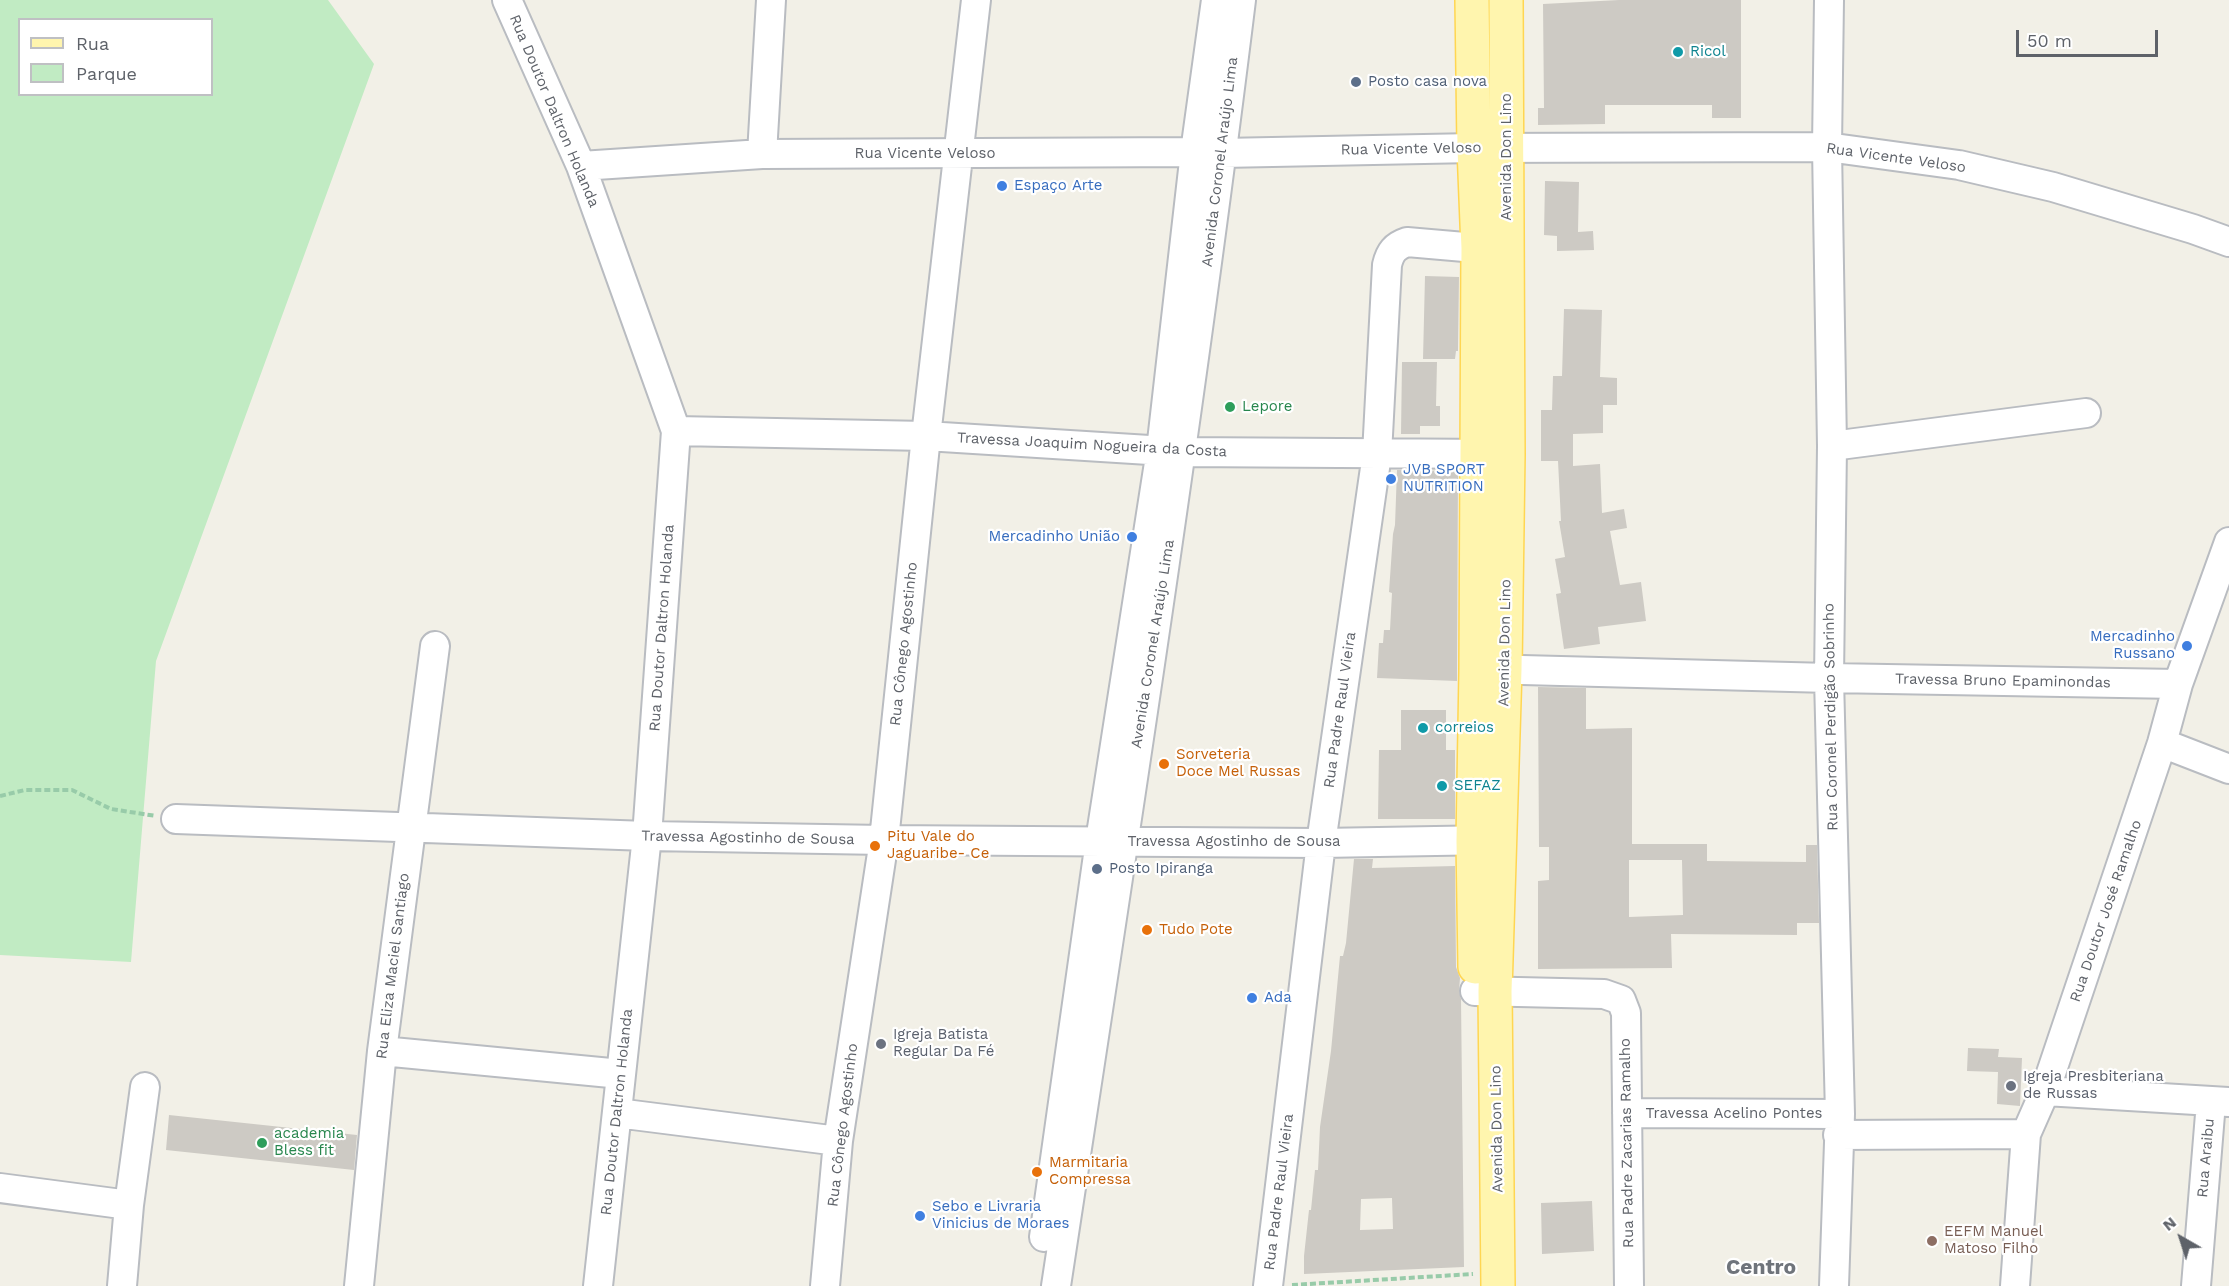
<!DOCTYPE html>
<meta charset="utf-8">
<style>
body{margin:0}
#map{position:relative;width:2229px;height:1286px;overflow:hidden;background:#f2f0e7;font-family:"Work Sans",sans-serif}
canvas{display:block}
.legend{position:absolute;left:18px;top:18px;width:195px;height:78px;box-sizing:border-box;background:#fff;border:2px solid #bfc0c3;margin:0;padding:8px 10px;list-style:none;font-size:18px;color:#5e6269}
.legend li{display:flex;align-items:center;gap:12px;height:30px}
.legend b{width:30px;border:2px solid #bfc0c3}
.north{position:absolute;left:2151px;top:1208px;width:60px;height:60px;-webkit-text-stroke:4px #fff;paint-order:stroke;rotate:321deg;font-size:16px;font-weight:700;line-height:24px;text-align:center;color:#5e6269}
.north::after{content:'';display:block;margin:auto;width:21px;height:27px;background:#5e6269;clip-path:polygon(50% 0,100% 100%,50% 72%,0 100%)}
.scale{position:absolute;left:2016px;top:30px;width:142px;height:27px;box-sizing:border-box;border:3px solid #5e6269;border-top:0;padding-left:8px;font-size:18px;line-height:21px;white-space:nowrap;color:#5e6269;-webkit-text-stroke:4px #fff;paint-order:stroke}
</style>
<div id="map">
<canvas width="2229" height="1286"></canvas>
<ul class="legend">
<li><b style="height:8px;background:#fff5ae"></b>Rua</li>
<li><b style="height:16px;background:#c1ebc3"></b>Parque</li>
</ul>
<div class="north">N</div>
<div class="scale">50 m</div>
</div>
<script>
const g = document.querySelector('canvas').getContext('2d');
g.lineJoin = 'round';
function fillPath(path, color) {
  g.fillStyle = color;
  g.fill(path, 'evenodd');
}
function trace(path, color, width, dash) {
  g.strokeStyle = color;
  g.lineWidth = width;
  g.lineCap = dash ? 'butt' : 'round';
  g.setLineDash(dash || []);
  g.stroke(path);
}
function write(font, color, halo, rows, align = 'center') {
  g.font = font + ' "Work Sans",sans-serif';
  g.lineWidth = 4.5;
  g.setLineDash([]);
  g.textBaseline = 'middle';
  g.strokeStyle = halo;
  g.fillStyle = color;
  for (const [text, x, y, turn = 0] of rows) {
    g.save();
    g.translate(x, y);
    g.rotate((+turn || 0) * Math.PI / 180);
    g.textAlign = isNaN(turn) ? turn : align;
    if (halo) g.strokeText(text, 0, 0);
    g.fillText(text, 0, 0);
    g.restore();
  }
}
const green = new Path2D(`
 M0,0H328L374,64L156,661L131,962L0,955ZM20,20H212V94H20Z`);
const building = new Path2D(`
 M1619,0H1741V118H1712V105H1605V124L1538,125V108H1544L1543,4Z
 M1545,181L1579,182L1578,232L1593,231L1594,250L1557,251V236L1544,235Z
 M1425,276L1459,277L1458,351H1456L1455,359H1423Z
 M1564,309L1602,310L1600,377L1617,378V405H1603V433L1573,434V466L1600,464L1602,513L1624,509L1627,528L1610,531L1620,585L1641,582L1646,621L1598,627L1600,644L1564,649L1556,594L1561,593L1555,559L1565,557L1559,521H1561L1558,461H1541V410H1552L1553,376H1562Z
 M1402,362H1437L1436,406H1440V426H1420V434H1401Z
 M1397,470L1458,471L1457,681L1377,678L1379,643H1383L1384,630H1390L1392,593L1389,592L1393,534L1395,525Z
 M1538,687L1586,688V729L1632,728V844H1707V861L1806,862V845H1817L1819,923H1797V935L1671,934L1672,968L1538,969V881L1549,880V847H1539ZM1629,860H1682L1683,915L1629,917Z
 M1401,710H1446V750H1455V819H1378L1379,750H1401Z
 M1354,859H1373L1372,868L1455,866L1456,967L1460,978L1459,991L1461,999L1464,1267L1304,1274V1256L1309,1210H1311L1315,1170H1318L1320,1127L1331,1051L1340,956H1343L1346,943ZM1392,1198L1393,1229L1360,1230L1361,1199Z
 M1968,1048L1999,1049L1998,1057L2022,1058L2020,1106L1997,1104L1998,1072L1967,1071Z
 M169,1115L357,1135L354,1170L166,1150Z
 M1592,1201L1594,1251L1542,1254L1541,1203Z`);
const path = new Path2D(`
 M0,796L25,790H72L111,809L156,816
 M1292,1285L1473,1274`);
const minor = new Path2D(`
 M507,0L581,166L676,431L647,836L598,1286
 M1829,0L1827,147L1832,446L1829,678L1840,1114L1834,1286
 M762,154L771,0
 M581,166L762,154L1195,152L1222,153L1474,148L1827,147L1959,165L2053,187L2193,229L2229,242
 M676,431L926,436L1181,452L1498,454
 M1832,446L2086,413
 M1484,669L1829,678L2178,684
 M2162,743L2229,769
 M176,819L647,836L884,840L1321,843L1493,840
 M1475,991L1604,994L1621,1000L1626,1013L1629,1286
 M382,1051L621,1074
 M2045,1091L2229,1102
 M617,1113L838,1141
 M1627,1113L1840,1114
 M1838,1135L2026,1134
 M0,1188L129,1205
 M1044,1237L1100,841L1161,450L1195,152L1216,0
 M122,1286L129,1205L145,1087
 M359,1286L382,1051L435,646
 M825,1286L838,1141L884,840L926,436L976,0
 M1056,1286C1121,858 1188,430 1241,0
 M1268,1286L1321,843L1377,454L1387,265C1390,252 1395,246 1407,242L1499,250
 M2015,1286L2026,1134L2045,1091L2162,743L2178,684L2229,542
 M2196,1286L2211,1102`);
const major = new Path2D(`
 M1472,0L1474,148L1478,248L1476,670L1473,841L1475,967
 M1498,1286L1495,991L1505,669L1508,454L1506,0`);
const markers = [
 [1678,52,6,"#0f9aa8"],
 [1356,82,6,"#5c6f8a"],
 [1002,186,6,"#3f7fe0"],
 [1230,407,6,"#2e9e5b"],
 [1391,479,6,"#3f7fe0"],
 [1132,537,6,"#3f7fe0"],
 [2187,646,6,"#3f7fe0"],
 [1423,728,6,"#0f9aa8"],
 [1164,764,6,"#e8710a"],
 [1442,786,6,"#0f9aa8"],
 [875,846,6,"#e8710a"],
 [1097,869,6,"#5c6f8a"],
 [1147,930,6,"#e8710a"],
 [1252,998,6,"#3f7fe0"],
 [881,1044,6,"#6b7280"],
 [2011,1086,6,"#6b7280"],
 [262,1143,6,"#2e9e5b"],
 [1037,1172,6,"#e8710a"],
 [920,1216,6,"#3f7fe0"],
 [1932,1241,6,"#8d6e63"]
];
const cultureNames = [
 ["Ricol",1690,52],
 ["correios",1435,728],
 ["SEFAZ",1454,786]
];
const serviceNames = [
 ["Posto casa nova",1368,82],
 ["Posto Ipiranga",1109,869]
];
const streetNames = [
 ["Rua Doutor Daltron Holanda",554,111,67],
 ["Rua Vicente Veloso",1411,149,-1],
 ["Rua Vicente Veloso",925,154],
 ["Avenida Don Lino",1507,157,-90],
 ["Rua Vicente Veloso",1896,158,8],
 ["Avenida Coronel Araújo Lima",1220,162,-83],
 ["Travessa Joaquim Nogueira da Costa",1092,445,3],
 ["Rua Doutor Daltron Holanda",662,628,-86],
 ["Avenida Don Lino",1505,643,-89],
 ["Rua Cônego Agostinho",904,644,-84],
 ["Avenida Coronel Araújo Lima",1153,644,-81],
 ["Travessa Bruno Epaminondas",2003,681,1],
 ["Rua Padre Raul Vieira",1340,710,-82],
 ["Rua Coronel Perdigão Sobrinho",1831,717,-91],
 ["Travessa Agostinho de Sousa",748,838,1],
 ["Travessa Agostinho de Sousa",1234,842],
 ["Rua Doutor José Ramalho",2106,911,-71],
 ["Rua Eliza Maciel Santiago",393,966,-83],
 ["Rua Doutor Daltron Holanda",617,1112,-84],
 ["Travessa Acelino Pontes",1734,1114],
 ["Rua Cônego Agostinho",843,1125,-83],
 ["Avenida Don Lino",1497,1129,-91],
 ["Rua Padre Zacarias Ramalho",1627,1143,-91],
 ["Rua Araibu",2206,1158,-85],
 ["Rua Padre Raul Vieira",1279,1192,-83]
];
const shopNames = [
 ["Espaço Arte",1014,186],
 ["JVB SPORT",1403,470],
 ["NUTRITION",1403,487],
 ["Mercadinho União",1120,537,"right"],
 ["Mercadinho",2175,637,"right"],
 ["Russano",2175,654,"right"],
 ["Ada",1264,998],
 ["Sebo e Livraria",932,1207],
 ["Vinicius de Moraes",932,1224]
];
const leisureNames = [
 ["Lepore",1242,407],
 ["academia",274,1134],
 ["Bless fit",274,1151]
];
const foodNames = [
 ["Sorveteria",1176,755],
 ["Doce Mel Russas",1176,772],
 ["Pitu Vale do",887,837],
 ["Jaguaribe- Ce",887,854],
 ["Tudo Pote",1159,930],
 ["Marmitaria",1049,1163],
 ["Compressa",1049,1180]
];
const worshipNames = [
 ["Igreja Batista",893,1035],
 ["Regular Da Fé",893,1052],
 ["Igreja Presbiteriana",2023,1077],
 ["de Russas",2023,1094]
];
const educationNames = [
 ["EEFM Manuel",1944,1232],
 ["Matoso Filho",1944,1249]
];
const districtNames = [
 ["Centro",1761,1268]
];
fillPath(green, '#c1ebc3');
fillPath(building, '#cdcac4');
trace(minor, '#b9bcc1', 32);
trace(major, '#ffd652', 36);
trace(path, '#98cba9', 4, [6, 3]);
trace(minor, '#fff', 28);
trace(major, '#fff5ae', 33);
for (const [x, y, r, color] of markers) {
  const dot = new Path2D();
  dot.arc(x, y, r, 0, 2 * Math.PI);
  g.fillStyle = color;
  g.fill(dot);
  trace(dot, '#fff', 2);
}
write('15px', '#0d838f', '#fff', cultureNames, 'left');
write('15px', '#4e5e75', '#fff', serviceNames, 'left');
write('15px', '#5e6269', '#fff', streetNames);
write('15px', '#366cbe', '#fff', shopNames, 'left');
write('15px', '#27864d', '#fff', leisureNames, 'left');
write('15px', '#c56008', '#fff', foodNames, 'left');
write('15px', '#5b616d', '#fff', worshipNames, 'left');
write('15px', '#785e54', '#fff', educationNames, 'left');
write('bold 21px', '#6f747b', '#fff', districtNames);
</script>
